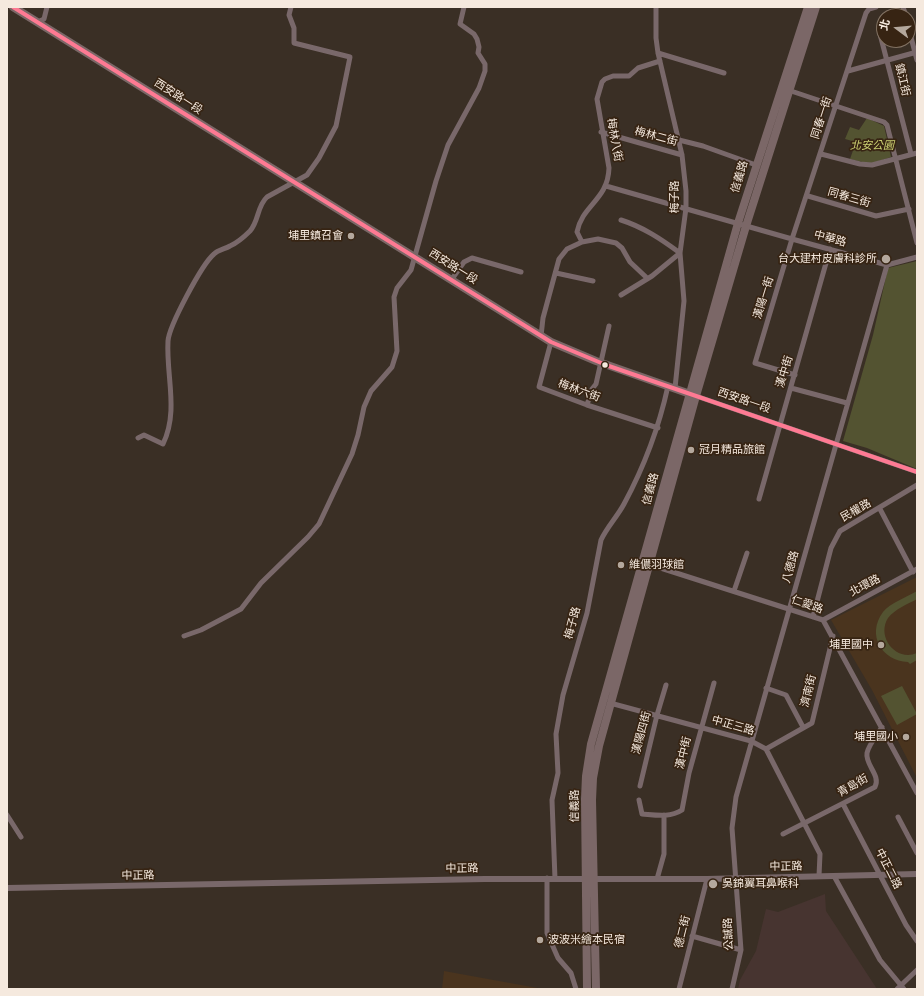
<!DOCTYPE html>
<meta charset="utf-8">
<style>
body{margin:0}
#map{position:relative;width:924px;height:996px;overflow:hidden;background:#3a2f25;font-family:"Source Serif 4","Noto Sans TC",serif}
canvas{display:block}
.frame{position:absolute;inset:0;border:8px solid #f5e9de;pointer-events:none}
.north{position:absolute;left:876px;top:8px;width:40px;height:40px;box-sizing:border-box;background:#372413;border:1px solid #837364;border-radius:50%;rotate:286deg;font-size:11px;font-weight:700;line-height:16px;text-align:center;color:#f5e9de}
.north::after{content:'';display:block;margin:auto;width:14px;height:18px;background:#b4a89d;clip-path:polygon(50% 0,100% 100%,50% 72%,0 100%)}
</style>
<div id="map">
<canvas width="924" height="996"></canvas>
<div class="frame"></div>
<div class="north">北</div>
</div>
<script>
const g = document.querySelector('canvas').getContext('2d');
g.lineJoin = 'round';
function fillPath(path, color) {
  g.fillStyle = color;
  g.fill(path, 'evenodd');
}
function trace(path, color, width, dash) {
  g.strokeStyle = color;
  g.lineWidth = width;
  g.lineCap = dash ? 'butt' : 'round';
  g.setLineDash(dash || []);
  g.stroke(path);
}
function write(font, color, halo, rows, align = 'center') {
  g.font = font + ' "Source Serif 4","Noto Sans TC",serif';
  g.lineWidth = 3.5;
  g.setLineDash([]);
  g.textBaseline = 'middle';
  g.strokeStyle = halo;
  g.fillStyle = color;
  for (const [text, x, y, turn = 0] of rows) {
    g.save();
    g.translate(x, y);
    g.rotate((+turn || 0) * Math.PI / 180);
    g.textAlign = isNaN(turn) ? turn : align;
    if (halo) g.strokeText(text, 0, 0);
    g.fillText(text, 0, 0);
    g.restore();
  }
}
const built = new Path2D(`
 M917,577V778L872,690L831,620Z
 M444,971L543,989H442Z`);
const industrial = new Path2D(`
 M825,894L826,911L877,989H738L740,980L756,951L766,909L778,912Z`);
const green = new Path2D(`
 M867,118L884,126L891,157L870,164L850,159L856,142L845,139L850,127L859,130Z
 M917,261V469L867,448L843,441L873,335L888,268Z
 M917,591V599C908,604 895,609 888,618C876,637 896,662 917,653V660L910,664L908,662C882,661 866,635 883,612C890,603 907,597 917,591Z
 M902,686L917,714L897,725L881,696Z`);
const minor = new Path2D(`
 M656,7V38L658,53L682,155L686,191V208L680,253L684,301L675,388
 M903,7L906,16
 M38,22L44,19L47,7
 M908,26L917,60
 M880,34L911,154
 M658,53L724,73
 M848,71L917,52
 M788,90L884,122L887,125L917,243
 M601,132L682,155
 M679,140L703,146L756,165
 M821,154L860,164L872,165L917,153
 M606,186L792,239L887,265L917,257
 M808,196L876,216L909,209
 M621,220C643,227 661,239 680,253L652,276L621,295
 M582,242L598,239L616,243L622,248L630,262L647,278
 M556,273L593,281
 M452,279L464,262L472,258L521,272
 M541,336L543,318L559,259L567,249L582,242L577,232C582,205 608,200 609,168L597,99L602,82L605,79L613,76H629L638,68L660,61
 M551,342L539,387L587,405L658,428
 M795,375L755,363L792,239L866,13L869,9L876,7
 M791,388L847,403
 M696,396L917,472
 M587,405L592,389L596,384L609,326
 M138,438L144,435L163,444C179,411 166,376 168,341C169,326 202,264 214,254C218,250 225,249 230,246C237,243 244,237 250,231C259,221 257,206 267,197L307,175L319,158L336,126L350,57L294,43V28L289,15L291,7
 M759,499L830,249
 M880,509L913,572
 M648,564L823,620L917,793
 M734,591L747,553
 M813,617L831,548L840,531L917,485
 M823,620L917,569
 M184,636L201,630L241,609L261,583L308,537L319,524L352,454L358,435L364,407L371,391L392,367L397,351L394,297L397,288L411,270L436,181L448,145L479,88L485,71V64L478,53L479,47L477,39L474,34L460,24L464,7
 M766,688L786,695L803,727
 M610,703L751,741L766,749L820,854L819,876
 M766,749L812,723L833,636
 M640,786L657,715L666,685
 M639,800L642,814C655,815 670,818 682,810L689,773L714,683
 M843,804L906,925L917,941
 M7,815L21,837
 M898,817L917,853
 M783,834L875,787C881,775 865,765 867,753C869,744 877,735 882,727
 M834,876L880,960L904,989
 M547,878V933L558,958L571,973L576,989
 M555,879L552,800L558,773L556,734L563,695L587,613L601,540C607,527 617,517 624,504C644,467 659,427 668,386
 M657,879L664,854V815
 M692,936L741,950
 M679,989L707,879
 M732,989L741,950L732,828L736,797L887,265
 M897,989L917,970`);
const tertiary = new Path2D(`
 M7,888L485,879H707L917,874`);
const primary = new Path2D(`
 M13,7L551,342L596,361L693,395
 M587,989L585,799L586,776L591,744L738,223L808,7
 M596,989L592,800L593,778L599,746L696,396L746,226L816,7`);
const bus1 = new Path2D(`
 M13,7L551,342L606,365L917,472`);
const markers = [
 [351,236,4,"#b4a89d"],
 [886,259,5,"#b4a89d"],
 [605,365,3.5,"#f5e9de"],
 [691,450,4,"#b4a89d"],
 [621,565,4,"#b4a89d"],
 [881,645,4,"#b4a89d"],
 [906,737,4,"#b4a89d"],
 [713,884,5,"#b4a89d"],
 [540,940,4,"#b4a89d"]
];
const streetNames = [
 ["鎮江街",902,80,77],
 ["西安路一段",178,97,33],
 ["同春一街",822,118,-72],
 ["梅林二街",656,137,15],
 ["梅林八街",614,140,80],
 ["信義路",740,177,-73],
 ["梅子路",675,197,-90],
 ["同春三街",849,198,16],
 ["中華路",830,239,15],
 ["西安路一段",453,267,32],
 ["漢陽一街",764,298,-73],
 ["漢中街",785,372,-73],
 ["梅林六街",579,391,20],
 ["西安路一段",744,401,19],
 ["信義路",651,489,-75],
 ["民權路",856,511,-29],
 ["八德路",791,567,-74],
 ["北環路",865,586,-28],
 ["仁愛路",807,605,19],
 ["梅子路",573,623,-75],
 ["濟南街",809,691,-76],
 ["中正三路",733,726,16],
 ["漢陽四街",642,733,-75],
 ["漢中街",684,753,-76],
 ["青島街",853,786,-30],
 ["信義路",575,806,-90],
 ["中正路",786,867,-1],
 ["中正路",462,869,-1],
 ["中正二路",888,869,63],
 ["中正路",138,876,-1],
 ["德二街",683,932,-76],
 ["公誠路",729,934,-92]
];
const parkNames = [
 ["北安公園",872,146]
];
const poiNames = [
 ["埔里鎮召會",343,236],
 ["台大建村皮膚科診所",877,259],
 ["冠月精品旅館",699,450,"left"],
 ["維儂羽球館",629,565,"left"],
 ["埔里國中",873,645],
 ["埔里國小",898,737],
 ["吳錦翼耳鼻喉科",722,884,"left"],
 ["波波米繪本民宿",548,940,"left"]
];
fillPath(built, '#4a341e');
fillPath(industrial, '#473430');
fillPath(green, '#535331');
trace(minor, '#79686a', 5);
trace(tertiary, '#79686a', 6);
trace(primary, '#7b6767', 8);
trace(bus1, '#fe7a93', 4);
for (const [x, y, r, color] of markers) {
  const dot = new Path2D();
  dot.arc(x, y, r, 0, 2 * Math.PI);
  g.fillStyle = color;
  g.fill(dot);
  trace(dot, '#372413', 1.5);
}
write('11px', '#f5e9de', '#372413', streetNames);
write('italic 11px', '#cacf71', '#372413', parkNames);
write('11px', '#f5e9de', '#372413', poiNames, 'right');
</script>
